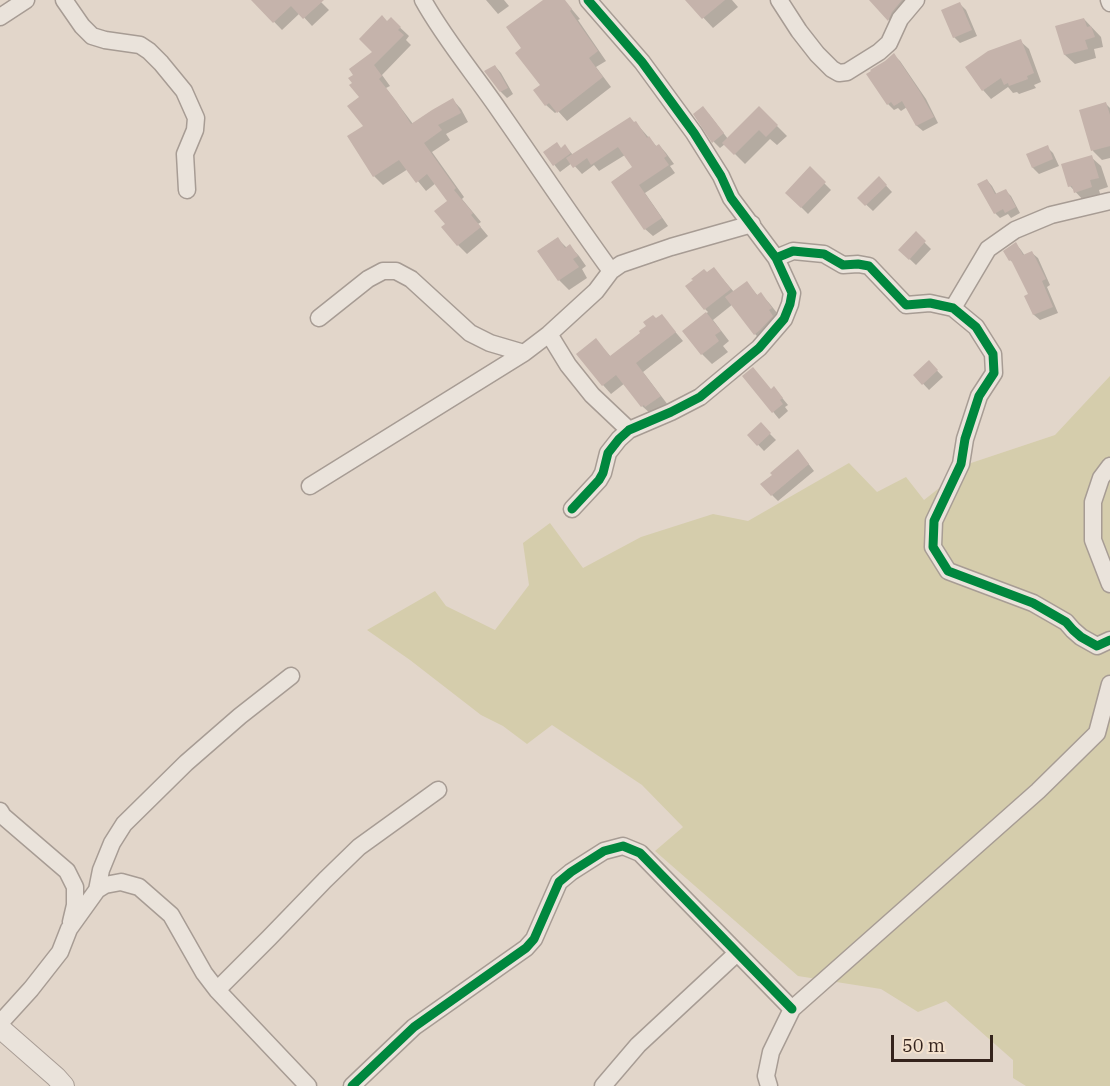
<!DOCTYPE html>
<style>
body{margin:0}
#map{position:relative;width:1110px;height:1086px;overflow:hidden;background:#e2d6ca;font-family:"IBM Plex Serif",serif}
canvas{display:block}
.scale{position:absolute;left:891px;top:1035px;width:102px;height:27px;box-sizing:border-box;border:3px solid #34231c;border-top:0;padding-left:8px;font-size:18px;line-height:21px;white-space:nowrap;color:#34231c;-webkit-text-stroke:4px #f4e2ce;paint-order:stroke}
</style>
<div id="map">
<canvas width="1110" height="1086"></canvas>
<div class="scale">50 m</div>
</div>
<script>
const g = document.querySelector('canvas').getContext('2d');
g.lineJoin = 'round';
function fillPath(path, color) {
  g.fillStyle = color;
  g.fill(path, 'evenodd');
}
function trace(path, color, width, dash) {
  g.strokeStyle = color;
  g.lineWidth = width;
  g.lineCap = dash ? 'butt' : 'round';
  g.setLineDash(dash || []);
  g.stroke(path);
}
const green = new Path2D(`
 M1110,376V1086H1026L1013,1078V1060L946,1001L918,1012L881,989L798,976L655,851L683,827L642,785L552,725L527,744L503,726L481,715L410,660L367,630L435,591L446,606L495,630L529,585L523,543L550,523L583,568L641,537L713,514L748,521L849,463L877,492L906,477L924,500L971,463L1055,435Z`);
const shadow = new Path2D(`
 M257,0H319L329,10L312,26L300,13L282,30L255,2Z
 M486,0H504L509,6L498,14Z
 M545,0H564L580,19L578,20L606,61L596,67L611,87L567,121L558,111L555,113L546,105L542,85L523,48Z
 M687,0H732L738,7L713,28Z
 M871,0H908L898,29L889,20Z
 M960,4L966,10L977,36L960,43L954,37Z
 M391,19L409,36L406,40L411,45L382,75L390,86L386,88L413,124L453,100L461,109L468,122L446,134L450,140L432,152L464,197L462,199L481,222L478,224L488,236L467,254L458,245L447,224L449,201L436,183L426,191L408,169L383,185L374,176L361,98L374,52L387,23Z
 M1084,19L1101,37L1103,47L1094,49L1096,58L1075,64L1065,55L1057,27Z
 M1020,41L1029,49L1041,82L1034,85L1036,88L1019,94L1017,92L1013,93L1008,87L991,99L983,90Z
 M894,55L900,61L926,99L938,123L923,131L917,126L907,107L901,111L898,108L894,110L888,104L868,75Z
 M495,66L501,73L513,94L507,98L501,92Z
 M1106,104L1110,108V158L1102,160L1093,151L1081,111Z
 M759,108L787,136L777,145L770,139L745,164L725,144L720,148L714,142L709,114L728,139Z
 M636,123L657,147L659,145L666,153L674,164L670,166L675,173L645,193L668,226L653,236L645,229L634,168L625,155L599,171L594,165L582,174L572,163L560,172L545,153L561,149L565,146L573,155Z
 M1047,147L1053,153L1059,166L1039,174L1033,168L1028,155Z
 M1091,157L1101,166L1108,187L1099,190L1101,197L1085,202L1070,186Z
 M810,169L831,190L808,214L787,193Z
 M879,178L892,192L873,211L859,198Z
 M987,180L992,186L997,195L1006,191L1011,196L1020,213L1011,218L1008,214L1000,218L995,213Z
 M916,234L931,249L916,265L900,250Z
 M558,239L567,248L570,246L579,256L586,266L582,269L587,278L569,290L559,280L539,251Z
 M1016,244L1021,250L1025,256L1032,253L1038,258L1050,285L1047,287L1058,313L1040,320L1034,315L1030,295L1016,265L1010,260Z
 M714,269L734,292L747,283L758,296L761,294L770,304L781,318L765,344L755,334L733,304L713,320L729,341L723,346L728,352L712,364L702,354L684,331L708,312L705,309L707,274Z
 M662,316L683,341L643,372L668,405L651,414L642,406L625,383L611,394L603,385L596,340L611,357Z
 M929,362L943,377L929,390L915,375Z
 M744,376L772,390L774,388L788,405L785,407L788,411L779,419Z
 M760,424L776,440L764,451L749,435Z
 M804,458L814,471L778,501L772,495L774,475Z`);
const building = new Path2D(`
 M251,0H324L303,19L291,6L273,23Z
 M543,0H565L572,9L570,11L598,51L589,58L603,77L557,113L549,103L545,106L533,90L540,85L515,53L521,48L506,27Z
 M685,0H725L702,19Z
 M869,0H902L892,12L888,21Z
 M960,2L972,30L953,38L941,10Z
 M382,15L387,21L391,17L401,27L398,30L404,35L374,65L382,76L379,79L397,102L411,124L432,110L453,98L461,113L438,125L442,130L424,143L456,188L454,190L473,213L471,215L481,227L457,246L441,227L445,224L434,211L447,201L427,174L416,183L399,160L373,177L347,136L363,126L347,106L359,97L349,85L352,83L348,78L353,75L349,69L372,52L359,39Z
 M1084,18L1087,27L1091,26L1095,37L1085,40L1088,49L1064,55L1055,26Z
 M1021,39L1034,73L1027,76L1028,79L1009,86L1008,83L1004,85L1001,78L982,91L965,67L988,51Z
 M894,53L920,92L934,117L916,126L902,101L894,106L891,102L887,105L866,74L871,71L870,70L885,61Z
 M495,65L508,88L500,92L484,71Z
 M1106,102L1110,115V146L1091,151L1079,110Z
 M703,106L724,133L712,143L693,114Z
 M759,106L778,125L766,137L759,130L734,155L722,143Z
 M630,117L634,122L636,121L647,138L649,136L656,146L659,144L667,156L664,158L669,165L639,185L662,218L644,230L611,182L632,167L618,147L591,165L587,158L573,168L566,158Z
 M557,142L561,148L565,144L571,153L553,166L543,152Z
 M1048,145L1053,159L1032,168L1026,154Z
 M1092,155L1099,178L1090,180L1092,187L1074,193L1072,186L1068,187L1061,164Z
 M810,166L826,182L801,208L785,193Z
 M879,176L887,185L865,206L857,198Z
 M987,179L995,194L1006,189L1016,207L1005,213L1003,209L994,214L977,184Z
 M916,231L926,241L909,260L898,250Z
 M558,237L565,248L570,244L578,256L573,259L579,267L558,281L537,251Z
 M1016,242L1023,255L1032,251L1046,279L1042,281L1053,307L1033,315L1024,296L1028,294L1011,260L1009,261L1003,251Z
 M714,267L731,289L704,310L685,286L693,280L691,279L704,269L707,272Z
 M747,281L757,295L761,292L772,308L769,310L773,316L760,330L754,335L725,297Z
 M706,312L721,331L715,335L719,341L701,355L682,331Z
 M662,314L676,332L636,363L661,396L645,407L644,405L641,407L616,375L602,386L576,354L596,338L610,356L640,333L639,331L646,326L643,322L653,315L656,318Z
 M929,360L938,370L922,385L913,375Z
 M753,367L771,389L774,386L783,398L780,400L783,404L772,413L742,376Z
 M761,422L771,433L757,446L747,435Z
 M798,449L809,464L771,496L760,484L772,475L770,473Z`);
const minor = new Path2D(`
 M64,0L82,26L92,36L105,40L140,45L149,51L161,63L184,91L196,118L195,130L185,154L187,190
 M423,0C445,40 476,76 501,113C538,166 573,219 611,271
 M779,0L799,31L817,54L832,69L839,73L847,72L879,52L889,43L900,19L916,0
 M1109,0L1110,3
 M0,17L26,0
 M776,258L793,251L824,254L843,265L858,264L869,266L906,305L930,303L953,308L976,327L993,354L994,373L979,396L965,439L961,464L934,521L933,547L948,571L1033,603L1066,622L1073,630L1081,637L1097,646L1110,640
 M953,308L988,249L1015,230L1051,215L1110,201
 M319,318L368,279L383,271H396L411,279L470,333L490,343L524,353L549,334L568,365L592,395L629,430
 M549,334L596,291L611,271L621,264L671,247L752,224
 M1110,466L1101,478L1093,502V540L1110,584
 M310,486L524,353
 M572,509L599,480L603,473L608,453L619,439L629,430L671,412L700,397L759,348L784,319L790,304L792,293L776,258L731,198L721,176L694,133L642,62L588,0
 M0,811L3,816L67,871L75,887V905L71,922
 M97,890L101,870L112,843L124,824L186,763L240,716L291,676
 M217,990L269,938L325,880L359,847L438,790
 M0,1023L31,989L60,952L69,929L97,890L105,885L121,882L139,887L171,915L204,973L217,990L308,1086
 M352,1086L414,1027L526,948L534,939L559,882L571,872L604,851L623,846L640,853L792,1009
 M603,1086L638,1045L737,953
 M769,1086L766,1076L771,1052L792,1009L1038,791L1097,733L1110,684`);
const tertiary = new Path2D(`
 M0,1028L56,1077L64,1086`);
const cycleway = new Path2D(`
 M776,258L793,251L824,254L843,265L858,264L869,266L906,305L930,303L953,308L976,327L993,354L994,373L979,396L965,439L961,464L934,521L933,547L948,571L1033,603L1066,622L1073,630L1081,637L1097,646L1110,640
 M572,509L599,480L603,473L608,453L619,439L629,430L671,412L700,397L759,348L784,319L790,304L792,293L776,258L731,198L721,176L694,133L642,62L588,0
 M352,1086L414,1027L526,948L534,939L559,882L571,872L604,851L623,846L640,853L792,1009`);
fillPath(green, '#d5cdac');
fillPath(shadow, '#0003');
fillPath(building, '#c5b3ab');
trace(minor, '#a79c94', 19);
trace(tertiary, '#a79c94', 22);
trace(minor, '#eae3db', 16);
trace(tertiary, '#eae3db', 20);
trace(cycleway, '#00873e', 9);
</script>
